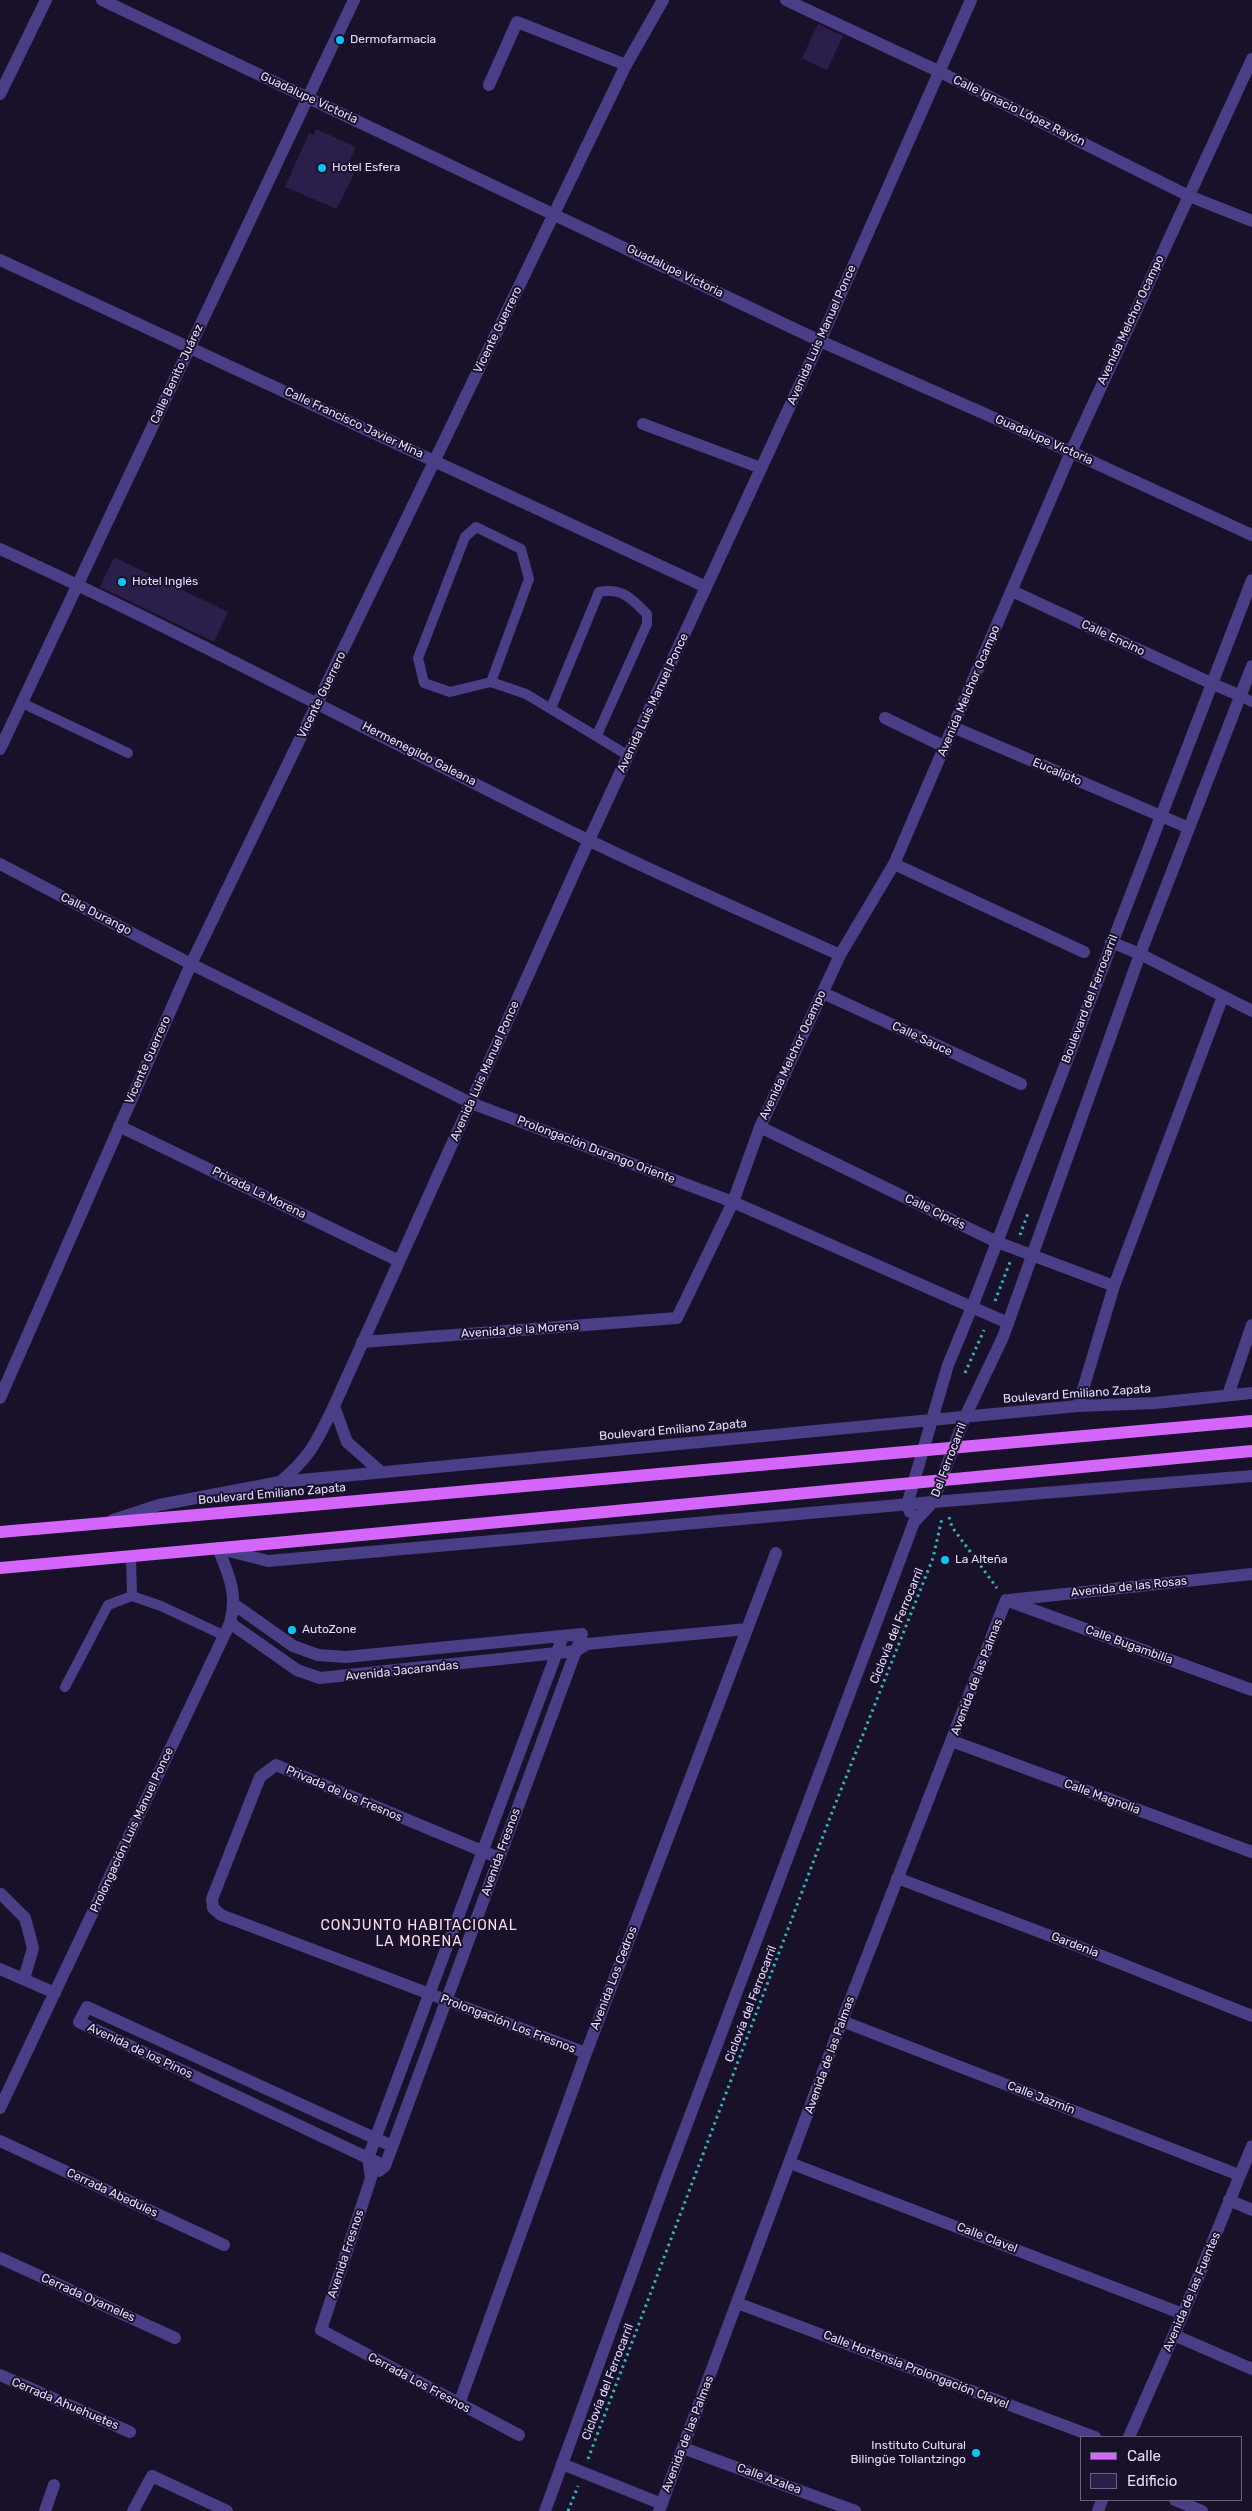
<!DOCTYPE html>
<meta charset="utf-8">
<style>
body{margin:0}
#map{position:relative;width:1252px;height:2511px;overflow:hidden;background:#19112a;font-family:Rubik,sans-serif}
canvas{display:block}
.legend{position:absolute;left:1080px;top:2436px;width:162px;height:65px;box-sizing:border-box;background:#19112a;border:1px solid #6a627f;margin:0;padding:6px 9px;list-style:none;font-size:15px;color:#e4dbfe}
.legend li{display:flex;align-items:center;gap:10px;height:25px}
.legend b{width:25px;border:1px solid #6a627f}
</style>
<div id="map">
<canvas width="1252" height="2511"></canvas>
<ul class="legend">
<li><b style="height:6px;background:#d566fb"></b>Calle</li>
<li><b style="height:14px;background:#2c1e4a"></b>Edificio</li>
</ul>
</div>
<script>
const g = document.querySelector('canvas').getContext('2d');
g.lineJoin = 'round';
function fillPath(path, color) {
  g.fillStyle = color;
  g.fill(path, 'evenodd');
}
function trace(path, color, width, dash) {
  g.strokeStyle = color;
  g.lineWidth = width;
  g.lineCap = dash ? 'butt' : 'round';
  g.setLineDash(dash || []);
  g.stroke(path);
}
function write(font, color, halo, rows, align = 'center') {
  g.font = font + ' Rubik,sans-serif';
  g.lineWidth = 4;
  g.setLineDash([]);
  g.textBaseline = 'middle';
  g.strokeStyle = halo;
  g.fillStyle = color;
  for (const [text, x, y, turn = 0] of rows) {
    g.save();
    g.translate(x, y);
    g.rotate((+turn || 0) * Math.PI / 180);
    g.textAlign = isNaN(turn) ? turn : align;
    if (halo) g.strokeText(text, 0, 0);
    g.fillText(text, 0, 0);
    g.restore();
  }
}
const building = new Path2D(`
 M818,24L843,36L827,70L802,58Z
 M316,129L356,147L347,166L356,170L337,209L285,187L309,133L314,135Z
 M114,557L228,612L214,642L100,587Z`);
const path = new Path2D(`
 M1020,1235L1028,1213
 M995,1301L1010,1262
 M965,1373L984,1330
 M949,1517L952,1527L997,1588
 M588,2459L831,1815L933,1558L942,1518
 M568,2511L578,2486`);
const service = new Path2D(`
 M491,682L529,579L521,549L476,527L465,537L418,658L424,683L450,692L491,682L526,694L629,756
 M1241,696L1252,702
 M22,703L128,753
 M551,708L599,592C622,587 632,599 647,614V624L597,735
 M131,1556L132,1596
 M65,1687L108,1605L132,1596L161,1606L223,1635`);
const minor = new Path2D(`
 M489,85L517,22L626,65
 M0,94L46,0
 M0,260L706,587
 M643,424L761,468
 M0,549C199,640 392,744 588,840C671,880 756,917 840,955
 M1012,591L1213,684
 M885,718L945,747
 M953,727L1161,816
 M0,864L191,964L471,1103L733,1202L1008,1323
 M894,864L1084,952
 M1111,942L1140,954L1252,1011
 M823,993L1021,1084
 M119,1126L399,1261
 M760,1127L997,1242L1114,1286
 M362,1342L677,1318L733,1202L760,1127L840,955L894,864L1071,452L1252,59
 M1228,1395L1252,1325
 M0,1398L191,964L626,65L663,0
 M334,1406L347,1442L381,1472
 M1078,1406L1114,1286L1223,996
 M280,1482C311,1456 317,1441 334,1406L589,840L820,341L971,0
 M1006,1600L1252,1690
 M1009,1600L1252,1574
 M235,1605L293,1646L318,1655L346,1657L582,1634
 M230,1623L297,1670L320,1678L576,1651L587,1644L747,1629
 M952,1741L1252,1852
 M499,1858L276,1765L260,1777L212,1899L213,1908L221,1915L586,2053
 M897,1878L1077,1946L1252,2016
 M1,1894L25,1918L33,1948L24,1979
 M0,1969L55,1993
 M842,2021L1239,2175
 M0,2108L230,1623C238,1593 229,1576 218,1548
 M0,2141L224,2245
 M790,2163L1183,2314
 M385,2166L79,2022L87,2007L392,2146
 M379,2171L385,2166L582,1634
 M1229,2200L1252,2210
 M0,2258L175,2338
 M737,2303L1095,2437
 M1174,2335L1252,2369
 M0,2375L130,2432
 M459,2404L586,2053L776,1553
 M519,2435L321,2330L371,2178L368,2158L563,1636
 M1129,2437L1183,2314L1252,2146
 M683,2448L855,2511
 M562,2464L662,2504
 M1175,2500L1202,2511
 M45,2511L54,2485
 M133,2511L152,2476L227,2511
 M659,2511L842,2021L1006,1600
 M1098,2511L1102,2500`);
const tertiary = new Path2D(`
 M102,0L820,341L1071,452L1252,535
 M786,0L938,71L1189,196L1252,221
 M1213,684L1241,696
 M0,749L354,0
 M1161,816L1189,828
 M910,1512L907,1505L948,1365L972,1307L1252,580
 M113,1520L159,1505L280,1482L1078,1406L1155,1403L1252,1393
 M221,1549L268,1561L933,1502L1252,1476
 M545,2511L665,2182L892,1581L914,1522L933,1502L965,1417L1003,1337L1140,954L1252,666`);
const primary = new Path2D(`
 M0,1532L301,1506
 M0,1568L276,1543`);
const primaryBridge = new Path2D(`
 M301,1506L1252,1421
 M276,1543L1252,1451`);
const markers = [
 [340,40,5,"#0dc4f8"],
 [322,168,5,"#0dc4f8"],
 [122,582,5,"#0dc4f8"],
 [945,1560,5,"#0dc4f8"],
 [292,1630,5,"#0dc4f8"],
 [976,2453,5,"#0dc4f8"]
];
const poiNames = [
 ["Dermofarmacia",350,40],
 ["Hotel Esfera",332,168],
 ["Hotel Inglés",132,582],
 ["La Alteña",955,1560],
 ["AutoZone",302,1630],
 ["Instituto Cultural",966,2446,"right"],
 ["Bilingüe Tollantzingo",966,2460,"right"]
];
const streetNames = [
 ["Guadalupe Victoria",309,98,25],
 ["Calle Ignacio López Rayón",1019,111,26],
 ["Guadalupe Victoria",675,271,26],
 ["Avenida Melchor Ocampo",1131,320,-65],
 ["Vicente Guerrero",498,330,-64],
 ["Avenida Luis Manuel Ponce",822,335,-66],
 ["Calle Benito Juárez",177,374,-65],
 ["Calle Francisco Javier Mina",354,423,25],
 ["Guadalupe Victoria",1044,440,24],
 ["Calle Encino",1113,638,25],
 ["Avenida Melchor Ocampo",969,691,-67],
 ["Vicente Guerrero",322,695,-64],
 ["Avenida Luis Manuel Ponce",653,703,-65],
 ["Hermenegildo Galeana",419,754,27],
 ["Eucalipto",1057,772,23],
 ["Calle Durango",96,914,27],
 ["Boulevard del Ferrocarril",1090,999,-69],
 ["Calle Sauce",922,1039,25],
 ["Avenida Melchor Ocampo",793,1055,-65],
 ["Vicente Guerrero",148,1060,-66],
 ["Avenida Luis Manuel Ponce",485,1071,-66],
 ["Prolongación Durango Oriente",596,1150,21],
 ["Privada La Morena",259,1193,26],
 ["Calle Ciprés",935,1212,26],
 ["Avenida de la Morena",520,1330,-4],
 ["Boulevard Emiliano Zapata",1077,1394,-4],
 ["Boulevard Emiliano Zapata",673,1430,-5],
 ["Del Ferrocarril",949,1460,-69],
 ["Boulevard Emiliano Zapata",272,1494,-5],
 ["Avenida de las Rosas",1129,1587,-6],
 ["Ciclovía del Ferrocarril",897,1626,-68],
 ["Calle Bugambilia",1129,1645,20],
 ["Avenida Jacarandas",402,1671,-6],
 ["Avenida de las Palmas",977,1677,-69],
 ["Privada de los Fresnos",344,1794,23],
 ["Calle Magnolia",1102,1797,20],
 ["Prolongación Luis Manuel Ponce",132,1830,-65],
 ["Avenida Fresnos",501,1852,-70],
 ["Gardenia",1075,1945,21],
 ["Avenida Los Cedros",614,1978,-69],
 ["Ciclovía del Ferrocarril",751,2004,-69],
 ["Prolongación Los Fresnos",508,2024,21],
 ["Avenida de los Pinos",140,2051,25],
 ["Avenida de las Palmas",830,2055,-70],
 ["Calle Jazmín",1041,2098,21],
 ["Cerrada Abedules",112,2193,25],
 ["Calle Clavel",987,2238,21],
 ["Avenida Fresnos",346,2254,-72],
 ["Avenida de las Fuentes",1192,2292,-67],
 ["Cerrada Oyameles",88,2298,24],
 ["Calle Hortensia Prolongación Clavel",916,2370,21],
 ["Ciclovía del Ferrocarril",608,2382,-69],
 ["Cerrada Los Fresnos",419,2383,28],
 ["Cerrada Ahuehuetes",65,2404,23],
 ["Avenida de las Palmas",688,2434,-69],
 ["Calle Azalea",769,2479,20]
];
const neighbourhoodNames = [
 ["CONJUNTO HABITACIONAL",419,1926],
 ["LA MORENA",419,1942]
];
fillPath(building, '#2c1e4a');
trace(path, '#34b1b9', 3, [2.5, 4]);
trace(service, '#4a3e87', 10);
trace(minor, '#4a3e87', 12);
trace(tertiary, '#4a3e87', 12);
trace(primary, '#d566fb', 12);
trace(primaryBridge, '#d566fb', 12);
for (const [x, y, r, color] of markers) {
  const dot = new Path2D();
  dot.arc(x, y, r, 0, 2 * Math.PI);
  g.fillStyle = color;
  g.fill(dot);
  trace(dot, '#19112a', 2);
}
write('12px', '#e4dbfe', '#19112a', poiNames, 'left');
write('12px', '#e4dbfe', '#19112a', streetNames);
g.letterSpacing = '1px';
write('14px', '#feddee', '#19112a', neighbourhoodNames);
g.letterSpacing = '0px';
</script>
